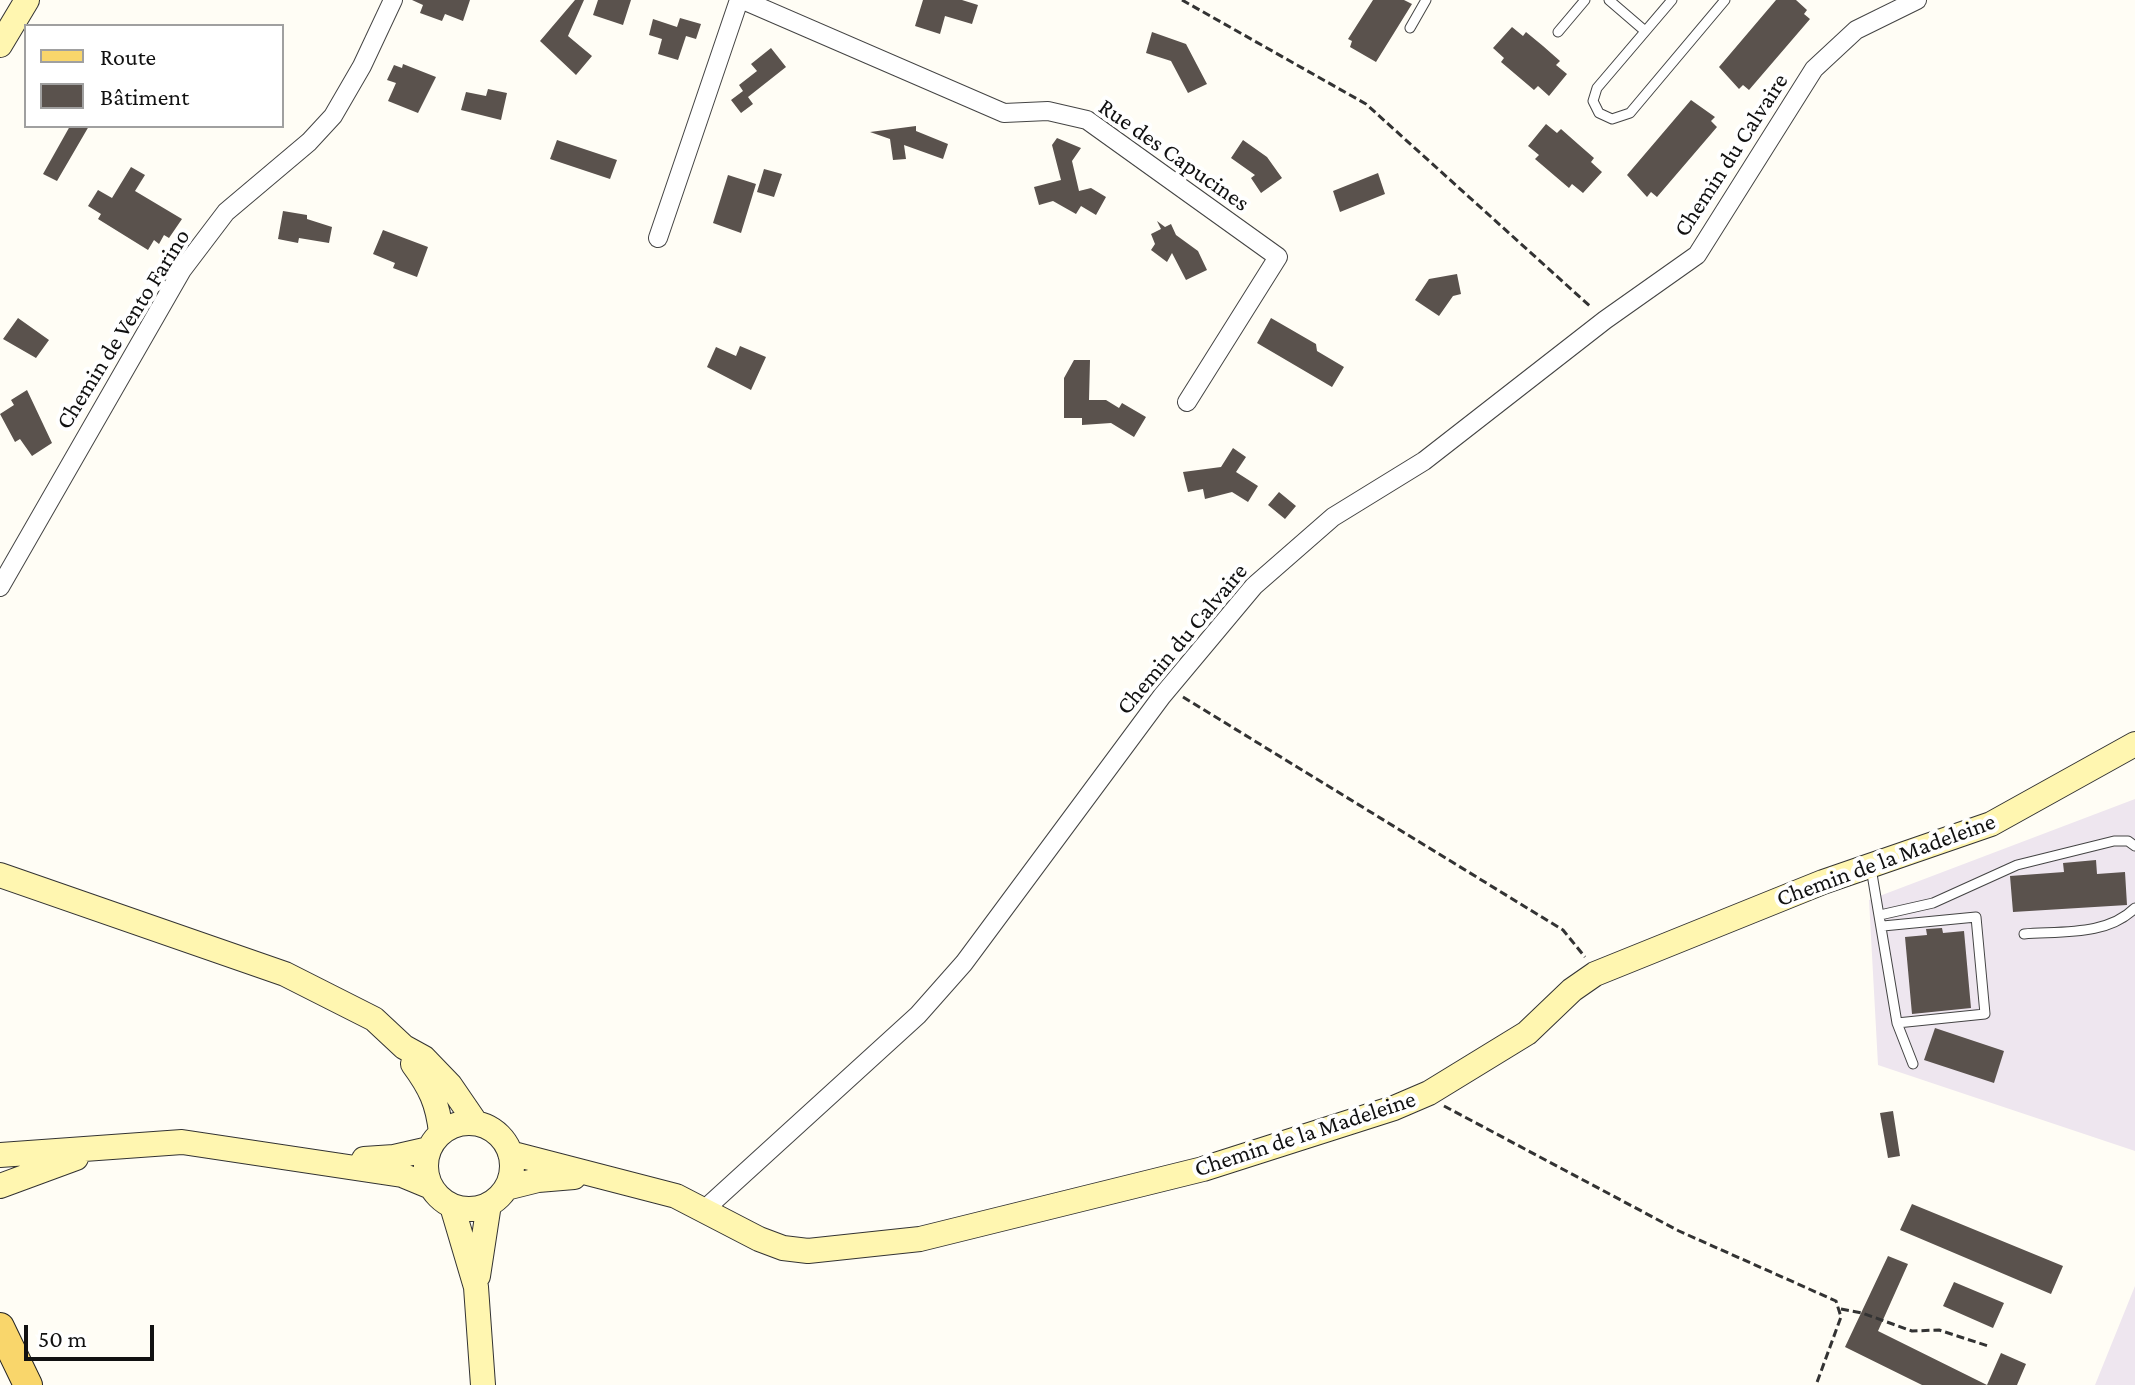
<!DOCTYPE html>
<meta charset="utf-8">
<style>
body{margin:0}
#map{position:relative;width:2135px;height:1385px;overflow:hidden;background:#fffdf5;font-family:"Crimson Pro",serif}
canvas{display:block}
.legend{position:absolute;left:24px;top:24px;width:260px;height:104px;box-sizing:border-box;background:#fff;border:2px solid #a0a0a0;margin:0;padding:10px 14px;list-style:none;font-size:24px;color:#111}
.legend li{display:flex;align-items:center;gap:16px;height:40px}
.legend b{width:40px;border:2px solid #a0a0a0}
.scale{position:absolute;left:24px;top:1325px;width:130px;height:36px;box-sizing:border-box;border:4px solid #111;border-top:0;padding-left:10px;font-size:24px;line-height:28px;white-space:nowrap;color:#111;-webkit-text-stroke:6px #fff;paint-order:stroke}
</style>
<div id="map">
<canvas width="2135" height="1385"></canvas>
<ul class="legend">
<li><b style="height:10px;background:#f9d66b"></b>Route</li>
<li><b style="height:22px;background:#5a524d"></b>Bâtiment</li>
</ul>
<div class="scale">50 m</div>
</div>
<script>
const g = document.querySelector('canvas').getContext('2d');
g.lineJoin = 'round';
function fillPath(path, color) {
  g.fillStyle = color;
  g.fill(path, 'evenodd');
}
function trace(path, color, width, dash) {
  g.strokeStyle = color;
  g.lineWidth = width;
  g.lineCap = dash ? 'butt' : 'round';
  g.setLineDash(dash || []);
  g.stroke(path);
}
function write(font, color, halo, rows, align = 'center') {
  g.font = font + ' "Crimson Pro",serif';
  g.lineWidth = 8;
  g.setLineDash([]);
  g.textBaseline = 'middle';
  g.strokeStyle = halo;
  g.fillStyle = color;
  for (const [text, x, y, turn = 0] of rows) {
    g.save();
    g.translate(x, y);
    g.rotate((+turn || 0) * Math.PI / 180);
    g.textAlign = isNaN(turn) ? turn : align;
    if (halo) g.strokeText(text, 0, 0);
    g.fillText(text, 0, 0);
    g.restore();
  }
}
const industrial = new Path2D(`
 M2135,799V1151L1878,1065L1869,900Z
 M2135,1286V1385H2095Z`);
const building = new Path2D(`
 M412,0H470L463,21L445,14L442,21L420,13L423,5Z
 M575,0H584L568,36L592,56L576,75L540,41Z
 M598,0H631L623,25L593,15Z
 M923,0H962L978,5L972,24L945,16L940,34L915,26Z
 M1373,0H1404L1412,4L1376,62L1350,47L1352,41L1348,39Z
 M1776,0H1796L1807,10L1804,14L1810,19L1749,90L1743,85L1739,89L1719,67Z
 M680,18L701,24L696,39L686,36L678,60L658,54L662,39L649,35L653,19L677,27Z
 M1512,27L1523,36L1526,32L1543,46L1560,61L1556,65L1567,74L1549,96L1538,86L1534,90L1501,62L1504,58L1493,48Z
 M1152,32L1186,44L1207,84L1188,93L1171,61L1146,53Z
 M771,48L786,67L748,97L753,104L741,113L731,100L743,91L739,85L757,71L751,64Z
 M403,64L436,77L418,113L388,101L396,83L387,80L394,65L402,68Z
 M488,89L507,93L501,120L461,110L466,92L486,96Z
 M1691,100L1715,117L1711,121L1717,127L1657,197L1651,192L1647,197L1627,175Z
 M1546,124L1557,133L1561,129L1578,144L1594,158L1591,162L1602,172L1583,193L1572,184L1569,188L1535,159L1539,155L1528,146Z
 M70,126H89L57,181L43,174Z
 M916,126V131L948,144L943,159L904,145L906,159L893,160L890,139L870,132Z
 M1057,138L1081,148L1072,161L1079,191L1091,188L1106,197L1096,215L1081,206L1076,214L1053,201L1039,205L1034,187L1061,180L1052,145Z
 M557,140L617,160L610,179L550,159Z
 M1243,140L1267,157L1282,178L1261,193L1251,178L1255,175L1231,158Z
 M131,167L145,175L135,191L182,219L169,238L164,235L159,244L154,240L148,250L98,219L101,214L88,206L98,190L112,198Z
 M764,169L782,174L774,197L757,192Z
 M1378,173L1385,194L1340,212L1333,191Z
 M728,175L756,184L741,233L713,223Z
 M283,211L307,215V219L332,227L329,243L299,238L298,243L278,239Z
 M1157,221L1165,227L1171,224L1176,235L1198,251L1207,270L1186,280L1172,253L1167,262L1151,250L1155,244L1151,234L1161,229Z
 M383,230L428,247L417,277L393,268L395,263L373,254Z
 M1457,274L1461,294L1453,296L1439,316L1415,300L1429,279Z
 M18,318L49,340L36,358L3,339Z
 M1271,318L1316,344L1317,351L1344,367L1332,387L1257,343Z
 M740,346L766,357L751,390L707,367L716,347L736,356Z
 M1074,360H1090L1089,400H1106L1119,408L1122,403L1146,417L1134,437L1111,423L1082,425V418H1064V378Z
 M27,390L52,443L32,456L20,439L15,442L0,414L14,405L11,400Z
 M1233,448L1246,457L1236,472L1258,486L1248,502L1232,492L1205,499L1203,489L1188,492L1183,472L1221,467Z
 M1279,492L1296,506L1285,519L1268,505Z
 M2096,860L2097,874L2125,872L2127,905L2013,912L2010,876L2064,872L2063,863Z
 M1942,928L1943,933L1964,931L1971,1008L1912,1014L1905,937L1927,935L1926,929Z
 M1935,1028L2004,1051L1994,1083L1924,1060Z
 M1893,1111L1900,1156L1888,1158L1880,1113Z
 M1912,1204L2063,1266L2051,1294L1900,1230Z
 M1888,1256L1908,1264L1878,1331L1987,1385L2001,1353L2026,1364L2017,1385H1922L1845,1347Z
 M1954,1282L2004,1303L1993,1328L1943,1306Z`);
const path = new Path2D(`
 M1182,0L1366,104L1592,308
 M1183,697L1563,930L1585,957
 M1444,1106L1679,1231L1836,1301L1841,1317L1816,1385
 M1841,1309L1862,1313L1912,1331L1939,1330L1988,1346`);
const lane = new Path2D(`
 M1609,0L1645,31
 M1672,0L1597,88L1593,101L1599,113L1612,119L1630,113L1725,0
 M1410,28L1426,0
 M1558,32L1585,0
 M1871,868L1897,1023L1913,1064
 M1880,915L1933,903L2017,865L2114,841H2128L2135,846
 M1883,926L1976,917L1985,1014L1897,1023
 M2024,934C2061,931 2107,936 2135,908`);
const street = new Path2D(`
 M743,0L1004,113L1048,111L1087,120L1278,257L1187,402
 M658,238L739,0
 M0,587L182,270L226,212L309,142L333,116L362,66L393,0
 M705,1209L918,1015L964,963L1162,696L1254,586L1333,517L1424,461L1605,320L1697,255L1814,69L1856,30L1917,0`);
const secondary = new Path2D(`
 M0,45L27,0
 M0,875L285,974L374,1019L404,1047L424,1058L450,1085L476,1123
 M413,1064C430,1087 438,1103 441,1133
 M426 1166a43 43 0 1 1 86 0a43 43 0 1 1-86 0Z
 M510,1153L676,1196L759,1239L783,1248L808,1251L920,1239L1203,1169L1394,1108L1429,1093L1527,1033L1572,990L1595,974L1823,882L1991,824L2135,744
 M0,1155L182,1142L402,1175L431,1187
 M364,1159L394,1157L429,1149
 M0,1186L76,1158
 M506,1188L538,1180L574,1177
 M452,1206L476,1287L483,1385
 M478,1276L489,1204`);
const primary = new Path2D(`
 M0,1327L28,1385`);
const streetNames = [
 ["Rue des Capucines",1174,155,35],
 ["Chemin du Calvaire",1731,155,-57],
 ["Chemin de Vento Farino",123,329,-58],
 ["Chemin du Calvaire",1182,639,-50],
 ["Chemin de la Madeleine",1886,860,-20],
 ["Chemin de la Madeleine",1305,1134,-18]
];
fillPath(industrial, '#eee6ef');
fillPath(building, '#5a524d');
trace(lane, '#444', 11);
trace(street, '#444', 20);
trace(secondary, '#333', 26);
trace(primary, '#222', 30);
trace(path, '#333', 3, [8, 4]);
trace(lane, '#fff', 9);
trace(street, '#fff', 18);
trace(secondary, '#fff6b0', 24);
trace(primary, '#f9d66b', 28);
write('24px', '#111', '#fff', streetNames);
</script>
